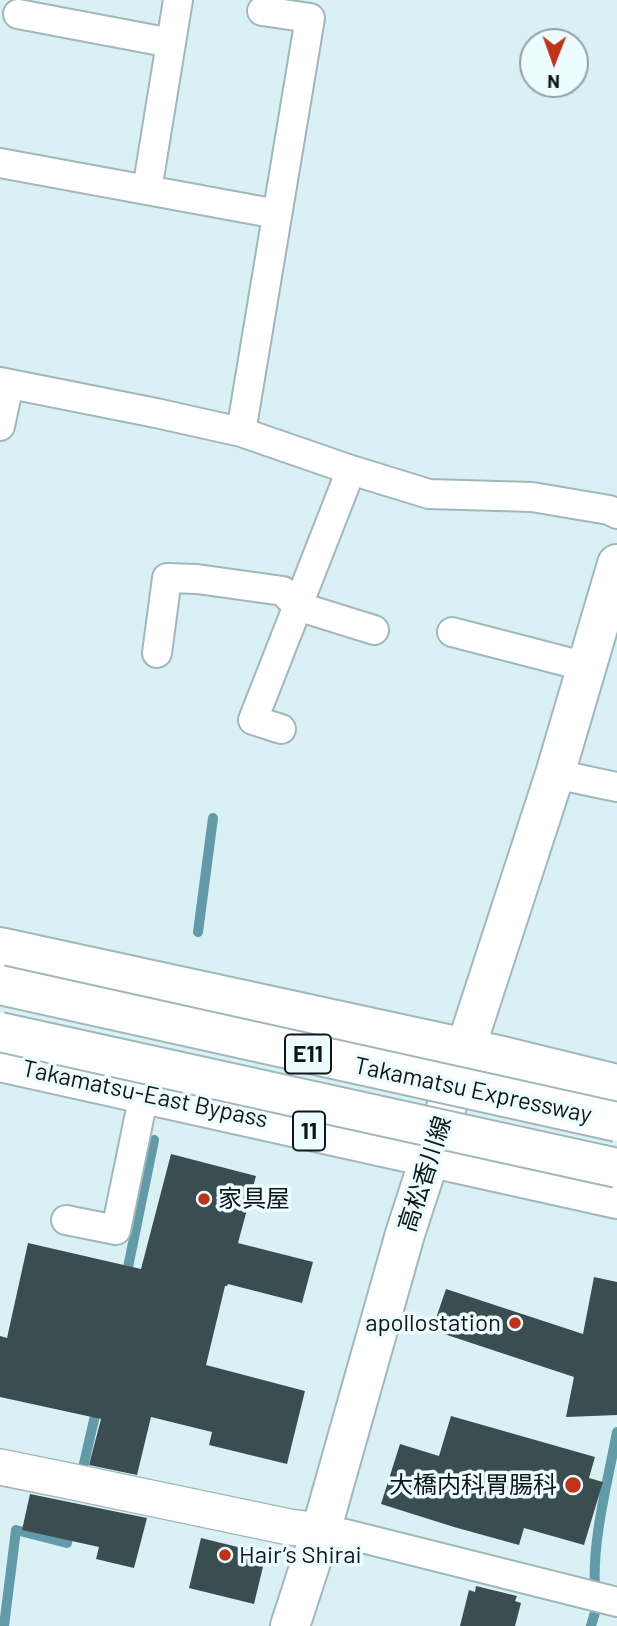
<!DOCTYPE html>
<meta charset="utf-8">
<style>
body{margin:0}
#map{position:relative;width:617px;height:1626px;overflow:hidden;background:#d9f0f5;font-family:Barlow,sans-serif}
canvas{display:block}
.north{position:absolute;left:519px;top:28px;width:70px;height:70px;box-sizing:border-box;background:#edfcff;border:2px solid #94a0a3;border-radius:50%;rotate:181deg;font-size:19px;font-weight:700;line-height:28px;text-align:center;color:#0e1618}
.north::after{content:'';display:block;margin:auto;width:24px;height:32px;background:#be331a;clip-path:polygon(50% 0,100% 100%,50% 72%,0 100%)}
</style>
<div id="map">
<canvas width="617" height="1626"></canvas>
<div class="north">N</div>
</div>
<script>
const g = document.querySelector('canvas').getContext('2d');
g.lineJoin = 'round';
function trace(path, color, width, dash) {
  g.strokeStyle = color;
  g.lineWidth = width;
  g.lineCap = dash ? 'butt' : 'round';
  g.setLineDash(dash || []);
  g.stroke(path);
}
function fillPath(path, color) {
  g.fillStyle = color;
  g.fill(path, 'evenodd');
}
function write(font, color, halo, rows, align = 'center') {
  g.font = font + ' Barlow,"Noto Sans JP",sans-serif';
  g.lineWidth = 7;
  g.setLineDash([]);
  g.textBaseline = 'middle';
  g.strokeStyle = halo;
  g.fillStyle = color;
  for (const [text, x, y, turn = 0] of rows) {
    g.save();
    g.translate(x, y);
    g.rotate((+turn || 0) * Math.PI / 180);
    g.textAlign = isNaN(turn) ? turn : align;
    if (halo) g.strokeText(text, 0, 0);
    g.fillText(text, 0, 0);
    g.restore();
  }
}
const stream = new Path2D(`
 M198,932L213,818
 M126,1277L154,1140
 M82,1472L97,1407
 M595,1588C592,1539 608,1481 617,1432
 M4,1626L16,1530L67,1543L70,1528
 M591,1626L596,1609`);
const building = new Path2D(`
 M171,1154L256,1176L238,1243L313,1262L302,1303L228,1284L227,1286H225L206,1365L305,1391L287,1464L209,1445L212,1432L151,1417L137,1475L89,1465L101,1419L0,1397V1336L7,1338L28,1243L141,1269Z
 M594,1277L617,1282V1415L566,1417L574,1377L432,1330L446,1289L583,1334Z
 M451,1416L595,1457L589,1478L603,1482L584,1545L524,1528L519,1545L454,1527L381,1504L400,1444L439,1456Z
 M30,1494L147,1518L134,1568L96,1559L99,1547L22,1530Z
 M201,1538L266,1554L254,1604L189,1588Z
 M476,1586L517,1596L515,1601L521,1603L515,1626H460L469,1590L475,1592Z`);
const minor = new Path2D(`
 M18,14L171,43
 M0,163L277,214
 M147,190L178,0
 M0,382L156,413L241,432L351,470L429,494L532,497L609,510L617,514
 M0,426L9,384
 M241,432L310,18L262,11
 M452,632L587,667
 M157,653L167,578L197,579L283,591L297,606L374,630
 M281,729L253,720L351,470
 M555,774L617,787
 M66,1220L116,1230L144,1094
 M321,1531L346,1534L617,1602`);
const tertiary = new Path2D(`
 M0,1467L74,1482L289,1527L321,1531`);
const secondary = new Path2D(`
 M290,1626L321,1531L405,1234L555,774L617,564`);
const trunk = new Path2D(`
 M0,947L498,1055L617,1084
 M0,1062L617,1199`);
const motorwayBridge = new Path2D(`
 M0,985L617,1122
 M0,1032L617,1168`);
const markers = [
 [204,1199,7,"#be331a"],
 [515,1323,7,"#be331a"],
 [573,1485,9,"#be331a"],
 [225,1555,7,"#be331a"]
];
const shields = [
 [308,1054,46],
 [309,1131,32]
];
const shieldNames = [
 ["E11",308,1054],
 ["11",309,1131]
];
const streetNames = [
 ["Takamatsu Expressway",473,1090,12],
 ["Takamatsu-East Bypass",145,1094,12],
 ["高松香川線",425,1174,-72]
];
const poiNames = [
 ["家具屋",218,1199],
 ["apollostation",501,1323,"right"],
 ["大橋内科胃腸科",557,1485,"right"],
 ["Hair’s Shirai",239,1555]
];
trace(stream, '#629ba7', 10);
fillPath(building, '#3a4e52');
trace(minor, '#a1b7bc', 32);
trace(tertiary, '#a1b7bc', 38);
trace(secondary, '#a1b7bc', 42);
trace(trunk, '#a1b7bc', 42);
trace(minor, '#fff', 28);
trace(tertiary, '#fff', 35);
trace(secondary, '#fff', 38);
trace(trunk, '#fff', 38);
trace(motorwayBridge, '#a1b7bc', 42, []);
trace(motorwayBridge, '#fff', 38);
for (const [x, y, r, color] of markers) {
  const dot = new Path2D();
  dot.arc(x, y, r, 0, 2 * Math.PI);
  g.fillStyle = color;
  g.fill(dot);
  trace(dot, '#edfcff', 2.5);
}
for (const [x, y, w] of shields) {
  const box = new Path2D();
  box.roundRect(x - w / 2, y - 19.5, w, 39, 5);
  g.fillStyle = '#edfcff';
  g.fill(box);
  trace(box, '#0e1618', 2);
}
write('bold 23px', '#0e1618', null, shieldNames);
write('24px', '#0e1618', '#edfcff', streetNames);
write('24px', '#0e1618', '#edfcff', poiNames, 'left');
</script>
